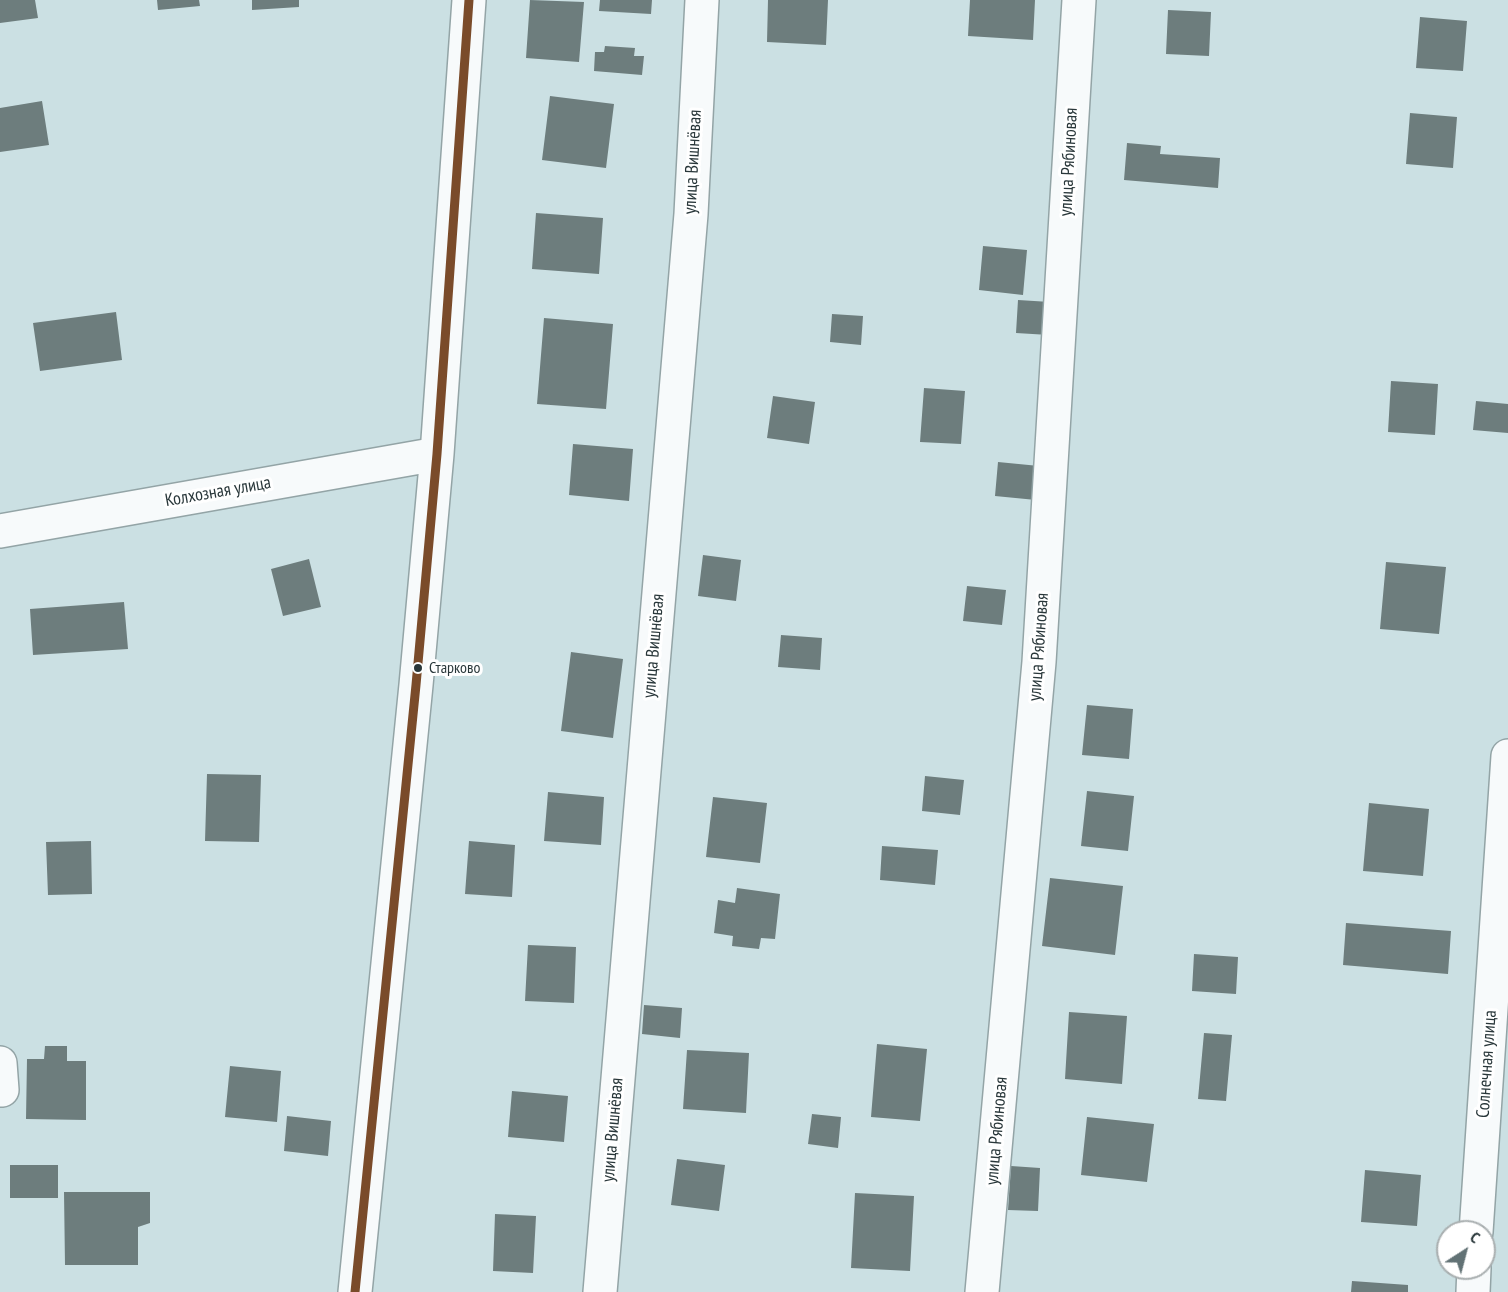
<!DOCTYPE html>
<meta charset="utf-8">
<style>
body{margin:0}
#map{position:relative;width:1508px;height:1292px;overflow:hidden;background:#cbe0e3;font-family:"PT Sans Narrow",sans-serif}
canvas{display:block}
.north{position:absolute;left:1436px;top:1220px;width:60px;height:60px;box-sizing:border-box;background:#fff;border:2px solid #a9afb0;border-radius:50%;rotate:36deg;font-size:16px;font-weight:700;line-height:24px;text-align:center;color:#29373a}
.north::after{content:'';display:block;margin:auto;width:21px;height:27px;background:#627275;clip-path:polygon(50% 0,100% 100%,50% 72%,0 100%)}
</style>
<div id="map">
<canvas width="1508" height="1292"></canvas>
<div class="north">С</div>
</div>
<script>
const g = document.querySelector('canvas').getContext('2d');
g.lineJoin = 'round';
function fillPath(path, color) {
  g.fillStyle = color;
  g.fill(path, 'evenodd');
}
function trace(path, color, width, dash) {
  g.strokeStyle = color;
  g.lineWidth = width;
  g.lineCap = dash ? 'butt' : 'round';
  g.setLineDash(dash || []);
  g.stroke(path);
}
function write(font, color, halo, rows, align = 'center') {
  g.font = font + ' "PT Sans Narrow",sans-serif';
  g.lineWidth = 6;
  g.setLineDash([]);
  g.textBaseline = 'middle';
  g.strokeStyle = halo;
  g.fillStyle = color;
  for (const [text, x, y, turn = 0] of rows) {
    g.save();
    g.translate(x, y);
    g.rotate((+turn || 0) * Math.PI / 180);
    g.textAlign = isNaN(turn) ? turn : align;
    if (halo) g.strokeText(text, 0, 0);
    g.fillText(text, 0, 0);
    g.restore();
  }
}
const building = new Path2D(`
 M0,0H35L38,18L0,23Z
 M157,0H199L200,6L158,10Z
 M252,0H299V7L252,10Z
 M530,0L584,2L579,62L526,58Z
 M600,0H652L651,14L599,11Z
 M768,0H828L826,45L767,42Z
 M970,0H1035L1033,40L968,36Z
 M1168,10L1211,12L1209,56L1166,54Z
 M1420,17L1467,21L1463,71L1416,68Z
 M605,46L635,48L634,56H644L642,75L594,71L595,52H604Z
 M550,96L614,104L606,168L542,160Z
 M42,101L49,145L0,152V108Z
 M1410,113L1457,117L1453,168L1406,164Z
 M1127,143L1161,146L1160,154L1220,158L1218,188L1124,180Z
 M536,213L603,218L599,274L532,269Z
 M983,246L1027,250L1023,295L979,290Z
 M1018,300L1050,302L1049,335L1016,333Z
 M116,312L122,360L40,371L33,323Z
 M832,314L863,316L861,345L830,342Z
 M544,318L613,324L606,409L537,404Z
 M1391,381L1438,384L1435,435L1388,432Z
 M924,388L965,391L961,444L920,442Z
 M773,396L815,402L809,444L767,438Z
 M1476,401L1508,404V433L1473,430Z
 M573,444L633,449L629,501L569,495Z
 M998,462L1039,466L1036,500L995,496Z
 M703,555L741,560L736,601L698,596Z
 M309,559L321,607L283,616L271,569Z
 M1386,562L1446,567L1439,634L1380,629Z
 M967,586L1006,590L1002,625L963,621Z
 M124,602L128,649L33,655L30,609Z
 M781,635L822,638L820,670L778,667Z
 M571,652L623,659L613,738L561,731Z
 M1087,705L1133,709L1129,759L1082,755Z
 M207,774L261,775L259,842L205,841Z
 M925,776L964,780L960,815L922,811Z
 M1087,791L1134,796L1128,851L1081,846Z
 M548,792L604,797L601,845L544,841Z
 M713,797L767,803L760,863L706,857Z
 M1369,803L1429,809L1423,876L1363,871Z
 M91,841L92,894L48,895L46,842Z
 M469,841L515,845L512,897L465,894Z
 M882,846L938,850L935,885L880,880Z
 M1050,878L1123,886L1115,955L1042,946Z
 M737,888L780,894L775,939L761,938L759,949L732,946L733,936L714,933L718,900L735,903Z
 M1346,923L1451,931L1448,974L1343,965Z
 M528,945L576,947L574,1003L525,1001Z
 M1194,954L1238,957L1236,994L1192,991Z
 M644,1005L682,1008L680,1038L642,1034Z
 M1069,1012L1127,1016L1122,1084L1065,1079Z
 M1204,1033L1232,1035L1226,1101L1198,1099Z
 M877,1044L927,1049L920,1121L871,1117Z
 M45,1046H67V1061H86V1120L26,1119L27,1059H44Z
 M687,1050L749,1053L746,1113L683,1109Z
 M230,1066L281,1071L277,1122L225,1117Z
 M512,1091L568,1096L564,1142L508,1137Z
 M812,1114L841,1117L838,1148L808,1144Z
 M287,1116L331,1121L328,1156L284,1151Z
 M1087,1117L1154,1124L1147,1182L1081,1175Z
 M677,1159L725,1165L719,1211L671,1205Z
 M10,1165H58V1198H10Z
 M1011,1166L1040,1168L1038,1211L1008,1210Z
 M1365,1170L1421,1175L1417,1226L1361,1222Z
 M64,1192H150V1223L138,1227V1265H65Z
 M855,1193L914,1196L910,1271L851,1268Z
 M495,1214L536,1216L533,1273L493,1271Z
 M1352,1281L1408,1285V1292H1351Z`);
const minor = new Path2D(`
 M0,531L437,454
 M0,1063L2,1090
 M1476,1232L1508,756
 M355,1292L416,685L437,454L469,0
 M600,1292L691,214L702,0
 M982,1292L1039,662L1079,0
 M1473,1292L1474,1268`);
const bus1 = new Path2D(`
 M355,1292L416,685L437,454L469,0`);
const markers = [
 [418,668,5,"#29373a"]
];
const busNames = [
 ["Старково",429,668]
];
const streetNames = [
 ["улица Вишнёвая",693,162,-87],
 ["улица Рябиновая",1069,162,-87],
 ["Колхозная улица",218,492,-10],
 ["улица Вишнёвая",654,646,-85],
 ["улица Рябиновая",1039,647,-86],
 ["Солнечная улица",1487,1064,-86],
 ["улица Вишнёвая",613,1130,-85],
 ["улица Рябиновая",997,1131,-85]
];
fillPath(building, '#6d7d7d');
trace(minor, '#93a4a6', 36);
trace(minor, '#f7fafb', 33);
trace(bus1, '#7a4b2a', 9);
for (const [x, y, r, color] of markers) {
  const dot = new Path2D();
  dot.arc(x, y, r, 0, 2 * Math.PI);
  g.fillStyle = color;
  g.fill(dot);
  trace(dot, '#fff', 2);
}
write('16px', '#29373a', '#fff', busNames, 'left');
write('18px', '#29373a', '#fff', streetNames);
</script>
